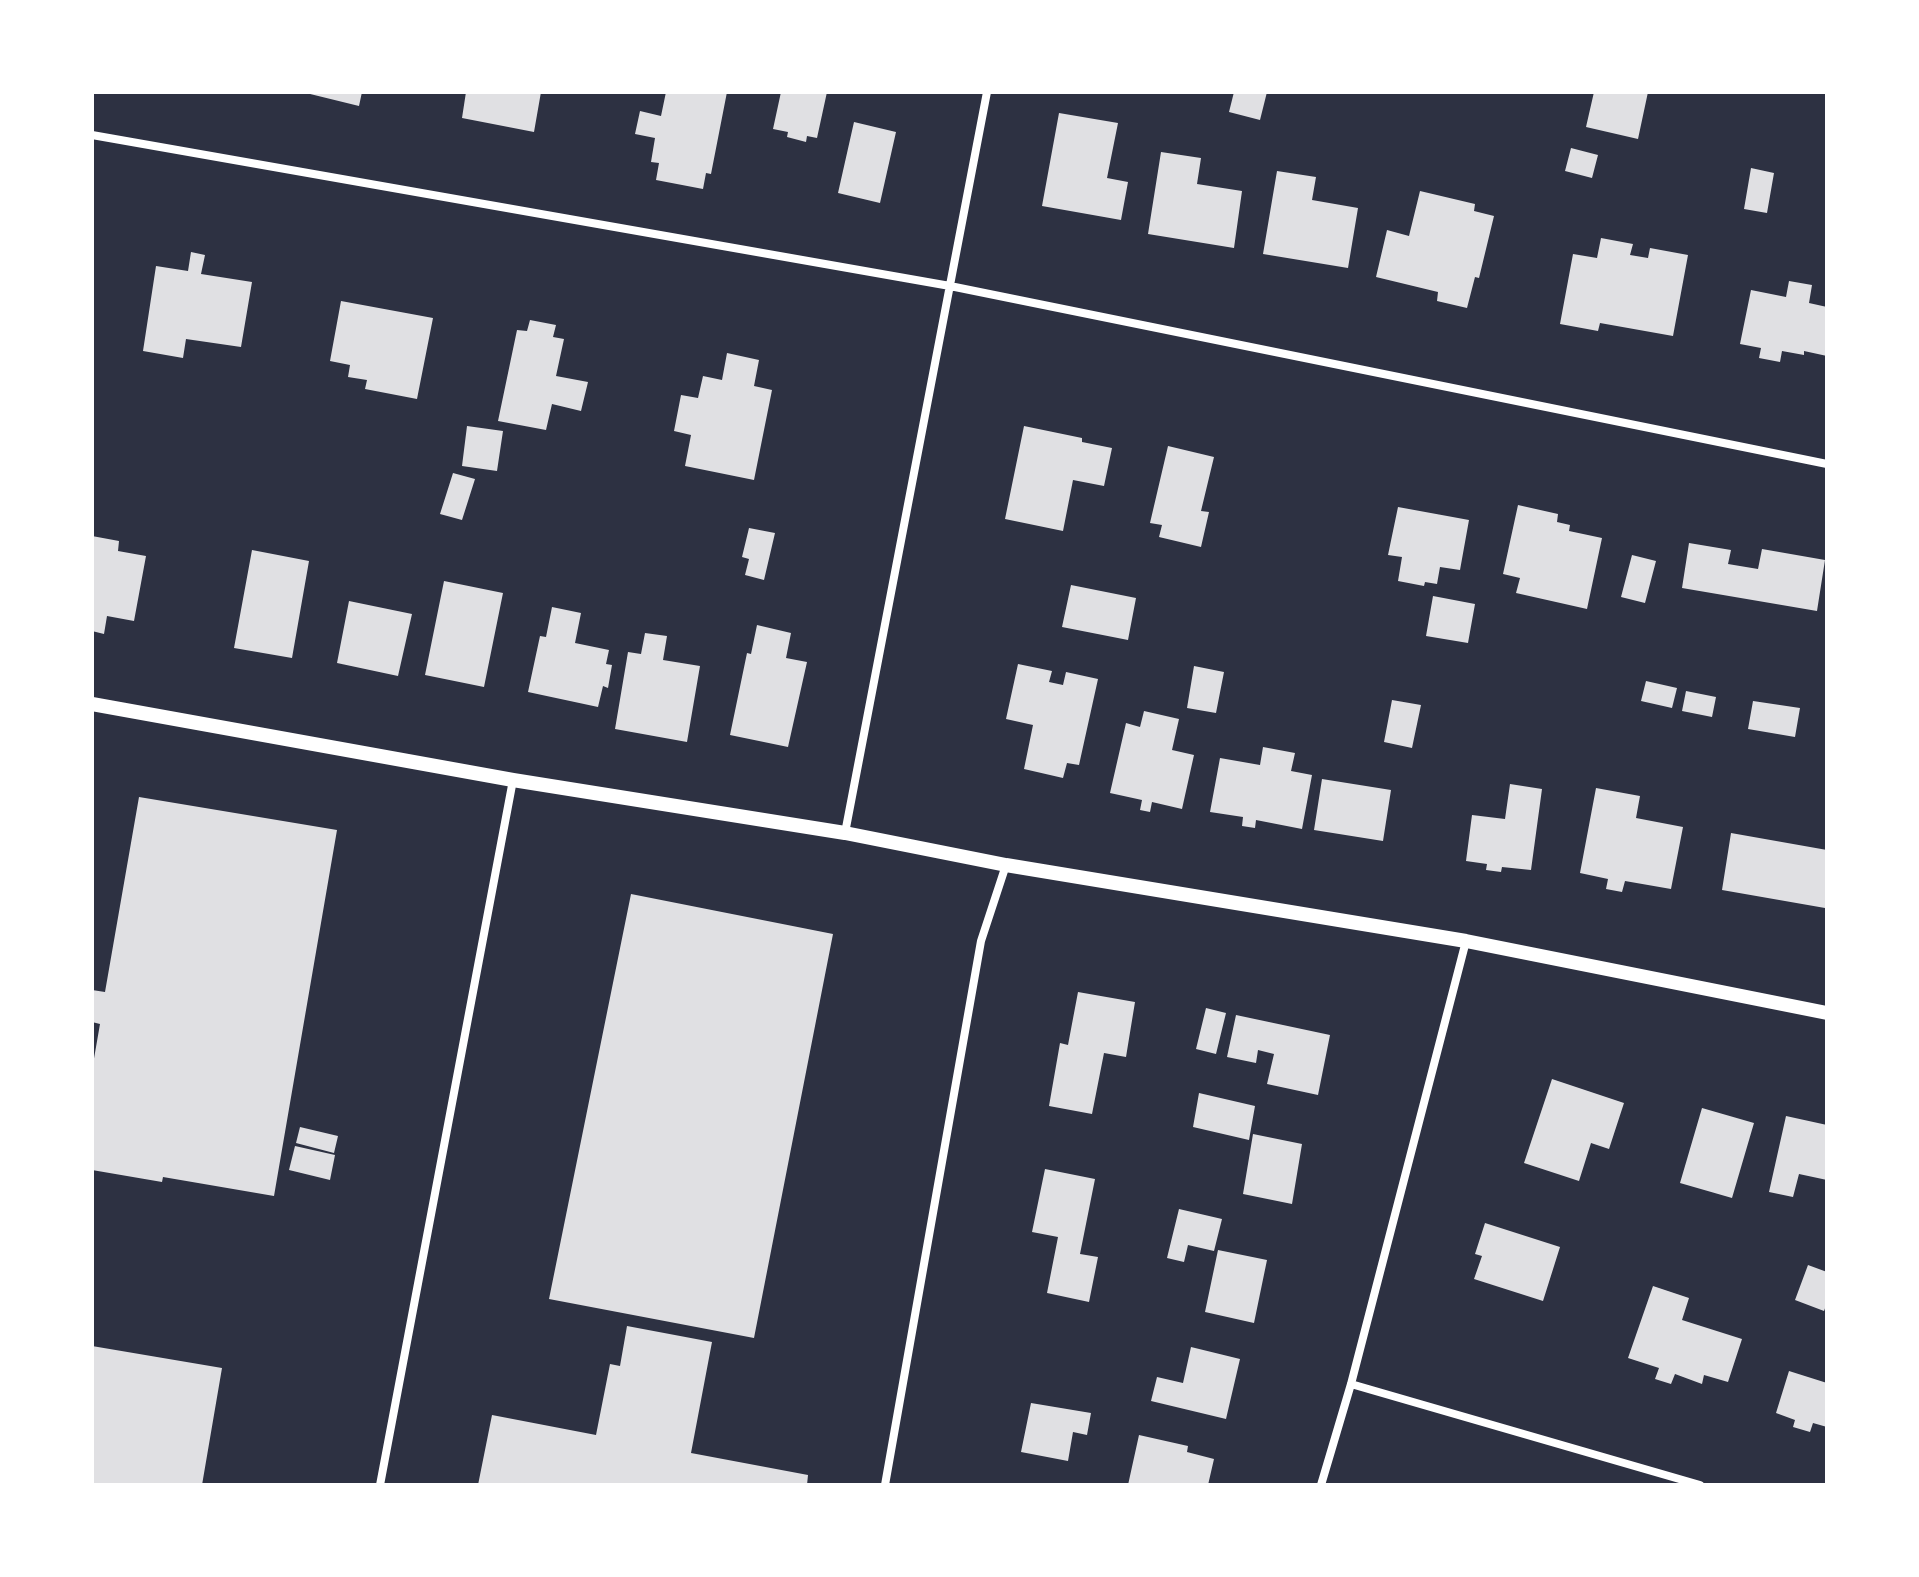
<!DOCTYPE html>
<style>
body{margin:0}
#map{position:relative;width:1919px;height:1577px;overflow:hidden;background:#2d3142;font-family:Cabin,sans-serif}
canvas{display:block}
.frame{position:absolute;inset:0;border:94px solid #fff;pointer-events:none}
</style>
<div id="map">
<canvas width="1919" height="1577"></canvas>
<div class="frame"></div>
</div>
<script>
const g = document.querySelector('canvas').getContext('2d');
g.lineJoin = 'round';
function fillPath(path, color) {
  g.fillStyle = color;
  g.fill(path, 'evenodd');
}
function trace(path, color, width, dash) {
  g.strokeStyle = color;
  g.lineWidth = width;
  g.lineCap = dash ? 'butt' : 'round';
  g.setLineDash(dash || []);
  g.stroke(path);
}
const building = new Path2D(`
 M302,92H362L359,106Z
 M466,92H541L534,132L462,118Z
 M666,92H727L711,174L706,173L703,189L656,180L659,163L651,162L655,138L635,134L640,111L661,116Z
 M781,92H827L817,138L807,136L806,142L787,137L788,132L773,129Z
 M1234,92H1267L1260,120L1229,112Z
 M1594,92H1648L1638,139L1586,127Z
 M1059,113L1118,123L1107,178L1128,182L1121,220L1042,206Z
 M854,122L896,132L880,203L838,193Z
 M1571,148L1598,155L1592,178L1565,171Z
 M1161,152L1201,158L1197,184L1242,191L1234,248L1148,234Z
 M1751,168L1774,173L1767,213L1744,209Z
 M1277,171L1316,177L1312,200L1358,208L1348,268L1263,254Z
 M1420,191L1475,204L1474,211L1494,216L1479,278L1475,277L1467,308L1437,301L1438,292L1376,277L1387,230L1409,236Z
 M1601,238L1633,244L1630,255L1648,258L1650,248L1688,255L1673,336L1600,323L1598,331L1560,324L1573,254L1597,258Z
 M191,252L205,255L201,274L252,282L241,347L186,339L183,358L143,351L156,266L188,271Z
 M1789,281L1812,285L1809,303L1827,307V356L1804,351V355L1782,351L1780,362L1759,358L1761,348L1740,344L1751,290L1786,297Z
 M341,301L433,318L417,399L365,389L367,380L348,377L350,365L330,361Z
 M530,320L556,325L553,337L564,339L556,376L588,382L581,411L552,404L546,430L498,421L517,330L527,331Z
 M727,353L759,360L754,386L772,390L754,480L685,466L691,435L674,431L681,395L698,398L703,376L722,380Z
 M467,426L503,431L497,471L462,466Z
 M1024,426L1082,438V442L1112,448L1104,486L1073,480L1063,531L1005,519Z
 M1168,446L1214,457L1201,511L1209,512L1201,547L1159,537L1162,525L1150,523Z
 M453,473L475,479L462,520L440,514Z
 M1518,505L1558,514L1557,522L1570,525L1569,531L1602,538L1587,609L1516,593L1520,578L1503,574Z
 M1398,507L1469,520L1460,570L1440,567L1437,584L1425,582L1424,586L1398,581L1402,557L1388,555Z
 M749,528L775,533L764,580L745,575L749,559L742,557Z
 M92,536L119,541L118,551L146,556L134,621L107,616L104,634L92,631Z
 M1689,543L1731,550L1728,564L1758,569L1762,549L1825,560L1817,611L1682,588Z
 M252,550L309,561L292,658L234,648Z
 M1632,555L1656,561L1645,603L1621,597Z
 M444,581L503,593L484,687L425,675Z
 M1071,585L1136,598L1128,640L1062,627Z
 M1433,596L1475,604L1468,643L1426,636Z
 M349,601L412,614L398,676L337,663Z
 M552,607L581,613L575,643L609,650L606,664L612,665L608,688L603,686L598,707L528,692L540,636L546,637Z
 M757,625L791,633L786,658L807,662L788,747L730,735L747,653L751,654Z
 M645,633L667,636L663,660L700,666L687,742L615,729L628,652L641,654Z
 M1018,664L1052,671L1049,682L1063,685L1066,672L1098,679L1079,765L1067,763L1063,778L1024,769L1033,725L1006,719Z
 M1194,666L1224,672L1216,713L1187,708Z
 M1646,681L1677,688L1672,708L1641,701Z
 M1686,691L1716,697L1712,717L1682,711Z
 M1392,700L1421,705L1412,748L1384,742Z
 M1753,701L1800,708L1795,737L1748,729Z
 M1144,711L1179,719L1172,750L1194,755L1182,809L1152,802L1150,812L1140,810L1142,800L1110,793L1126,723L1140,727Z
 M1263,747L1295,753L1291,771L1312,775L1302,829L1256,820L1255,828L1242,826L1243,817L1210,812L1220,758L1260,765Z
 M1322,779L1391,790L1383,841L1314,830Z
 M1510,784L1542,789L1531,870L1502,867L1501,872L1486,870L1487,864L1466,861L1472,815L1505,819Z
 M1596,788L1640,796L1636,818L1683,827L1671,889L1625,881L1622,892L1606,889L1608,879L1580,873Z
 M139,797L337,830L274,1196L163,1177L162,1182L92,1170V1070L100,1024L92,1022V990L105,992Z
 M1731,833L1827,850L1825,908L1722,890Z
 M631,894L833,934L754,1338L549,1299Z
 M1078,992L1135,1002L1126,1057L1104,1053L1092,1114L1049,1106L1060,1043L1068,1045Z
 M1206,1008L1226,1013L1216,1054L1196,1049Z
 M1236,1015L1330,1035L1318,1095L1267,1084L1274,1054L1258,1050L1256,1063L1227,1057Z
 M1552,1079L1624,1103L1609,1149L1591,1143L1579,1181L1524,1163Z
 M1199,1093L1255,1106L1249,1140L1193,1127Z
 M1702,1108L1754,1123L1732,1198L1680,1183Z
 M1786,1116L1827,1125V1180L1799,1174L1793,1197L1769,1192Z
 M300,1127L338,1136L334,1153L296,1143Z
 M1253,1134L1302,1144L1292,1204L1243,1194Z
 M295,1146L335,1155L330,1180L289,1170Z
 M1045,1169L1095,1179L1080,1254L1098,1257L1089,1302L1047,1293L1058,1237L1032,1232Z
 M1179,1209L1222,1219L1214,1251L1188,1245L1184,1262L1167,1258Z
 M1485,1223L1560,1247L1543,1301L1474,1279L1482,1256L1475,1254Z
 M1218,1250L1267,1260L1254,1323L1205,1312Z
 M1808,1265L1827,1272V1303L1824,1311L1795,1300Z
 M1653,1286L1689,1298L1682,1320L1742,1339L1728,1382L1704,1375L1702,1384L1675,1374L1671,1384L1655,1379L1659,1368L1628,1358Z
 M627,1326L712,1342L691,1453L808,1475L807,1485H478L492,1415L596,1435L610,1364L620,1366Z
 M92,1346L222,1368L202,1485H92Z
 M1191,1347L1240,1359L1226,1419L1151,1401L1157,1377L1183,1383Z
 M1789,1371L1827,1383V1427L1813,1423L1810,1432L1793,1427L1795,1420L1776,1413Z
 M1031,1403L1091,1413L1087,1435L1073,1432L1068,1461L1021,1452Z
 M1139,1435L1188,1446L1187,1452L1214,1459L1208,1485H1128Z`);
const minor = new Path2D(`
 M92,135L950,286L1827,464
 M845,833L987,92
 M1351,1384L1700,1485
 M380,1485L513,780
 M885,1485L981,941L1006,865
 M1321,1485L1351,1384L1466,941`);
const tertiary = new Path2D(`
 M92,704L513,780L845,833L1006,865L1466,941L1827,1013`);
fillPath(building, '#e0e0e3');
trace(minor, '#fff', 8);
trace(tertiary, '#fff', 14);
</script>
